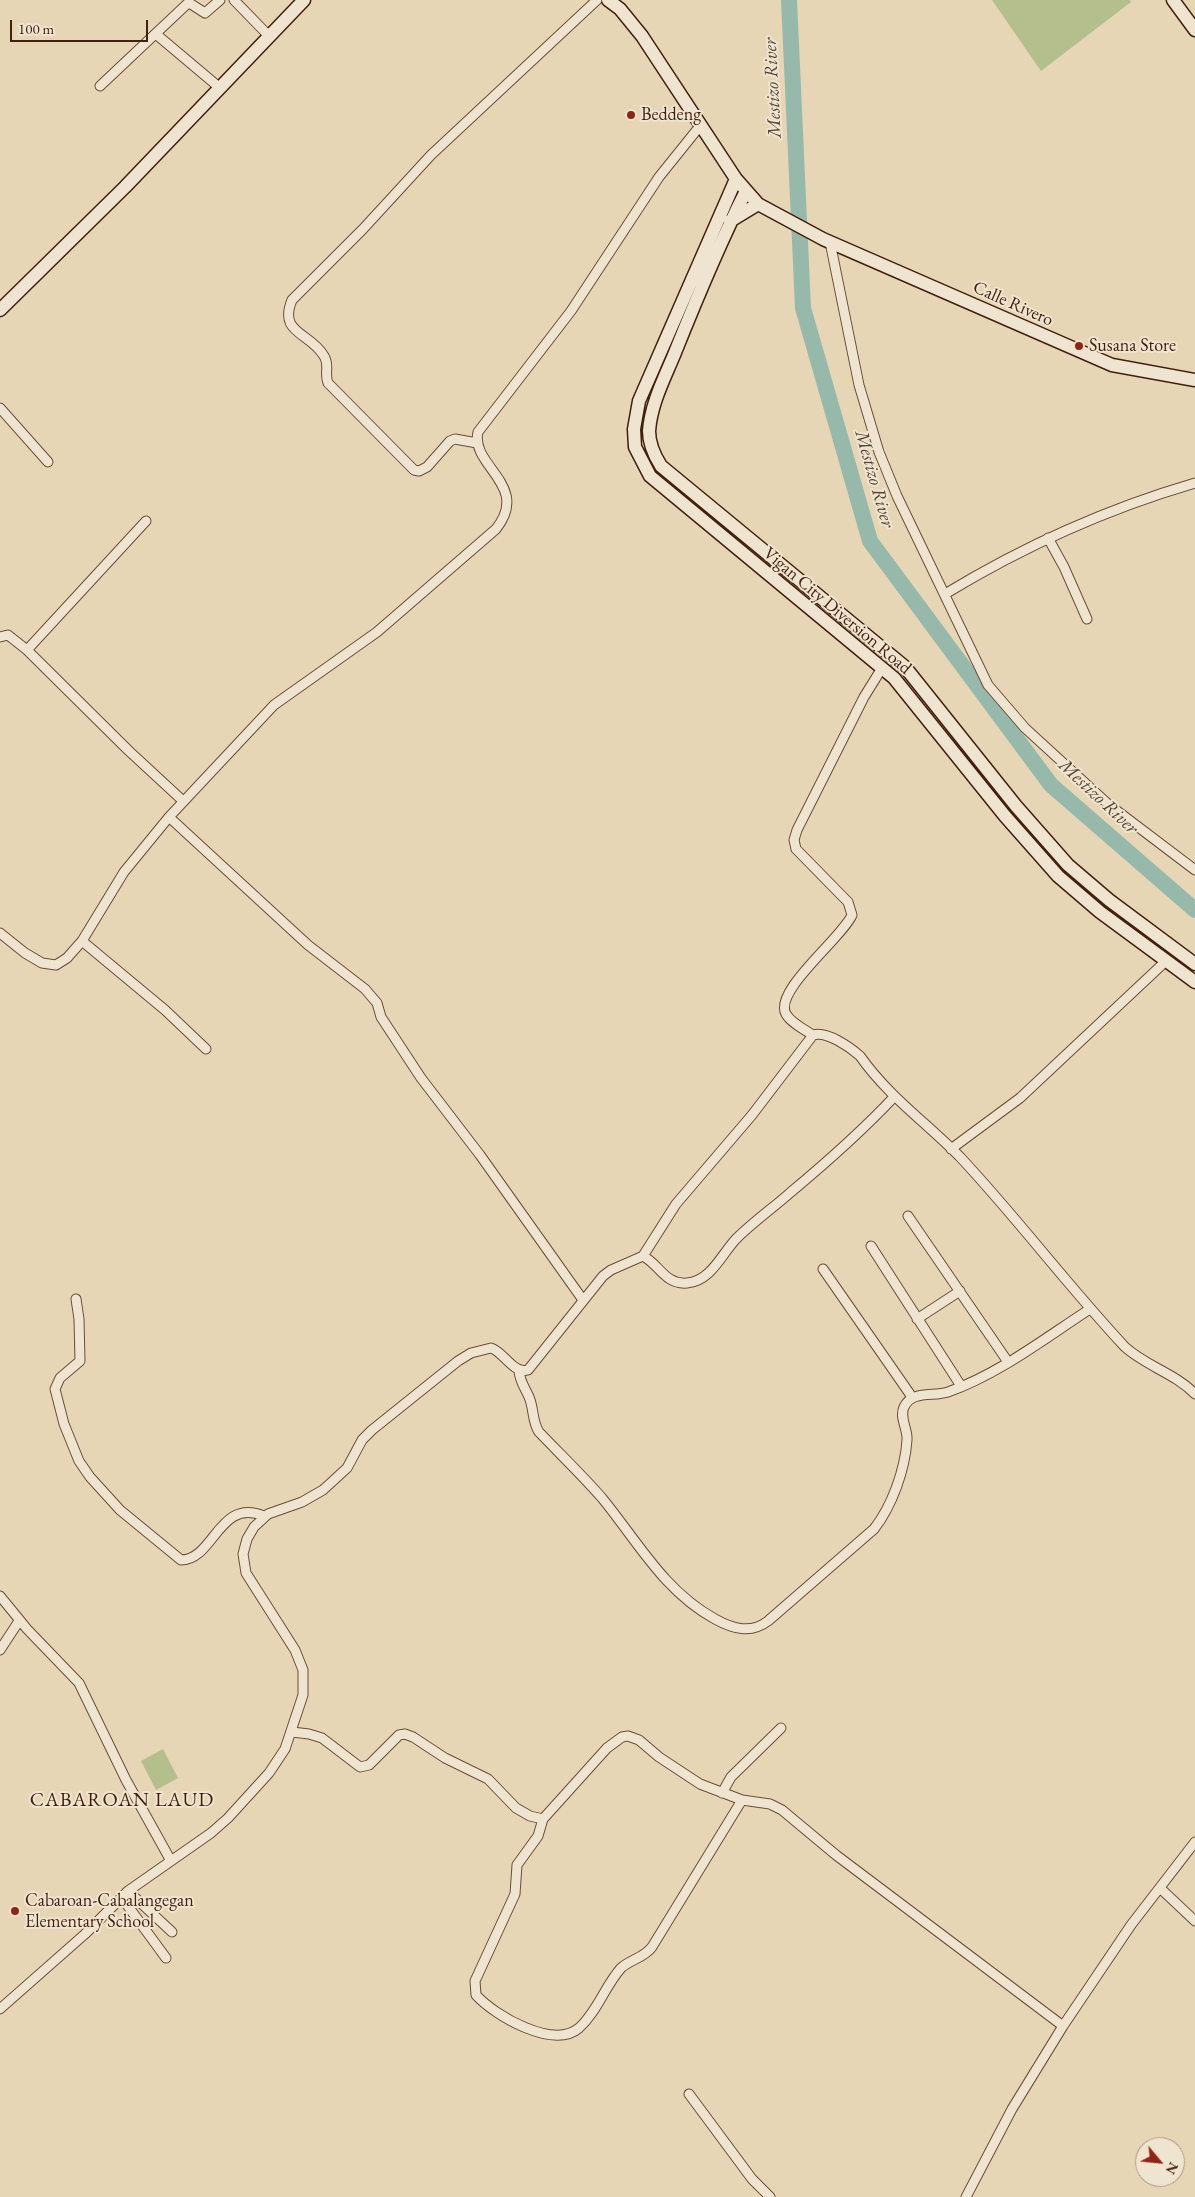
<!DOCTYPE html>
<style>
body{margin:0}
#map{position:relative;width:1195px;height:2197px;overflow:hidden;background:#e7d6b5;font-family:"EB Garamond",serif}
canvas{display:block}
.north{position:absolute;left:1135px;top:2137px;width:50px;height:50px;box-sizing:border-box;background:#efe4cf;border:1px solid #aa9582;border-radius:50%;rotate:118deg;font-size:14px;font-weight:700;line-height:20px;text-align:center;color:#421f0e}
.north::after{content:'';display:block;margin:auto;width:18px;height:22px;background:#8f2418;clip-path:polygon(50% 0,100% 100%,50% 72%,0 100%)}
.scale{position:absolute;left:10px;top:20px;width:138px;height:22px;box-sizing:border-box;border:2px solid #421f0e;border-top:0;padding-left:6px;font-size:15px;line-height:18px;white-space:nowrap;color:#421f0e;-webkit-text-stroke:4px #efe4cf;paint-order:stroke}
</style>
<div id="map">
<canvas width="1195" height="2197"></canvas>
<div class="north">N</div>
<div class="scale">100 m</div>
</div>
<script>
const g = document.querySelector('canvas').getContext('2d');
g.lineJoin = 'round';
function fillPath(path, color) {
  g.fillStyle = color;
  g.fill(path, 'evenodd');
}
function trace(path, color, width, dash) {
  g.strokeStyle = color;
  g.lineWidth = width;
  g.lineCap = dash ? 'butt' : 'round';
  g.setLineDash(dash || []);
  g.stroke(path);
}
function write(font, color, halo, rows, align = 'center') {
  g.font = font + ' "EB Garamond",serif';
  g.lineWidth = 4;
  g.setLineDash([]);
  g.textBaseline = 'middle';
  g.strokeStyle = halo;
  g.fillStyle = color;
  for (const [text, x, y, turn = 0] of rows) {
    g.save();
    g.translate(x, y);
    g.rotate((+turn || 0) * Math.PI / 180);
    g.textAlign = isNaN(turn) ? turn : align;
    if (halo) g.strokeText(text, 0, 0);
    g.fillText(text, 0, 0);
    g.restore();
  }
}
const green = new Path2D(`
 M992,0H1130L1131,2L1041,71Z
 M163,1749L178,1778L156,1790L141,1761Z`);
const river = new Path2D(`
 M789,0L803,308L870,541L1051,785L1195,910`);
const street = new Path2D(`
 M234,0L269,36
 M157,35L220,88
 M100,86L187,4H191L205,13L220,0
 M830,242L859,385L879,452L897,496L988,685L1025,728L1108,804L1195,870
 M0,408L48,462
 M477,443L455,439L450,441L427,467L419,471L414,470L328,383C324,374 330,365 324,356C310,332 278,334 292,300L363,229L431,155L597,0
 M1048,538L1064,567L1087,619
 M945,594C1024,546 1106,509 1195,483
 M0,637L8,635L27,650L129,751L182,800
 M27,650L146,521
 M882,668L864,697L797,830L794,840L796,849L848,902L852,915C842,938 773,991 786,1014C791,1023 805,1030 813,1035C827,1031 850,1047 860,1056C888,1096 928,1124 961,1158C1018,1219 1068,1286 1125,1347C1146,1366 1176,1374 1195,1394
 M169,817L308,945L365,989L377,1003L381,1017L421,1078L480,1155L583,1300
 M0,933L25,953L42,963L56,965L67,958L82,941L124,872L169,817L274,705L377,632L496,529C531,485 470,466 478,432L571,311L659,177L700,126
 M82,941L165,1010L206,1049
 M951,1149L1020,1098L1166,961
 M908,1216L1008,1362
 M871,1246L961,1386
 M643,1256L676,1204L752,1115L813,1035
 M823,1269L912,1397
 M76,1299L79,1319L80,1361L60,1378L55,1389L64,1424L79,1461L90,1477L120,1510L181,1560C214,1560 219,1497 264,1516
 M917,1319L960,1291
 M519,1370C519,1380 525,1388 529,1397C534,1408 532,1422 539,1432C560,1454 582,1475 602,1498C638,1542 664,1591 715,1619C733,1629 751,1634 768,1621L874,1529C892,1506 905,1470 907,1440C908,1429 899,1418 904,1407C912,1390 933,1397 948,1392C999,1374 1045,1338 1090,1309
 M0,1596L27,1629L79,1683L126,1780L171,1861
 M0,1650L19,1621
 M292,1732L309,1734L322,1738L360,1767L369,1765L399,1735L405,1734L413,1737L445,1758L488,1779L516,1808L530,1816L543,1819
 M722,1793L731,1777L781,1728
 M742,1800L652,1947C644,1958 631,1959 621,1968C605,1986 597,2012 579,2028C553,2050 494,2015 476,1995L475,1981L515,1894L517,1865L538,1836L543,1819L607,1748L622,1737L628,1736L639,1740L659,1757L700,1784L742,1800L770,1804L782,1810L836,1855L1063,2026
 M1160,1888L1195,1921
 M128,1891L172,1932
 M122,1898L166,1958
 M0,2009L85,1934L128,1891L211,1833L228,1818L269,1773L285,1749L303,1695V1670L295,1650L246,1573L243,1554L247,1539L254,1527L268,1514L302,1502L323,1490L347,1468L362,1440L372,1430L458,1361L471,1353L491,1348C504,1352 513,1374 528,1370L603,1276L611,1270L643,1256C659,1264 665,1285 687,1283C711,1281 721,1255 736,1239C753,1222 773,1208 791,1192C827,1162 862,1131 894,1097
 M689,2094L752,2179L770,2197
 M966,2197L1012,2109L1063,2026L1131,1925L1195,1842`);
const secondary = new Path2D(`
 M608,0L620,9L642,36L736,179L758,204L823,239L1112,365L1195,380
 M1173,0L1195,30
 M736,179L639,401L634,429L635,447L650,476L894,678L1005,816L1058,876L1100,912L1195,982
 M746,191C719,244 696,300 674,355C664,379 651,404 649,431C649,444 654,455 661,466L905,667L1016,806L1068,865L1109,900L1195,964
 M730,221L758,204
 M0,310L125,187L304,0`);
const markers = [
 [631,115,5,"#8f2418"],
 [1079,346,5,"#8f2418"],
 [15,1911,5,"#8f2418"]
];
const poiNames = [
 ["Beddeng",641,115],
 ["Susana Store",1089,346],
 ["Cabaroan-Cabalangegan",25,1901],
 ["Elementary School",25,1922]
];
const streetNames = [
 ["Calle Rivero",1013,304,24],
 ["Vigan City Diversion Road",837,611,40]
];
const waterNames = [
 ["Mestizo River",773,88,-93],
 ["Mestizo River",874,479,74],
 ["Mestizo River",1098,797,43]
];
const quarterNames = [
 ["CABAROAN LAUD",122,1801]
];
fillPath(green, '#b5be8d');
trace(river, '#97b9ab', 16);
trace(street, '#6b4d38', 11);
trace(secondary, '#421f0e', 15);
trace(street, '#efe4cf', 9);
trace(secondary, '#efe4cf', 12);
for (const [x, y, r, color] of markers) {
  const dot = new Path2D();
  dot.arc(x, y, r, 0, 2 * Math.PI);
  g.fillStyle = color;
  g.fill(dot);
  trace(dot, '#efe4cf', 2);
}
write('18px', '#421f0e', '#efe4cf', poiNames, 'left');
write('18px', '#421f0e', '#efe4cf', streetNames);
write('italic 19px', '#574635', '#efe4cf', waterNames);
g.letterSpacing = '1px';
write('20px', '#421f0e', '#efe4cf', quarterNames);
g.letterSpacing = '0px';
</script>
